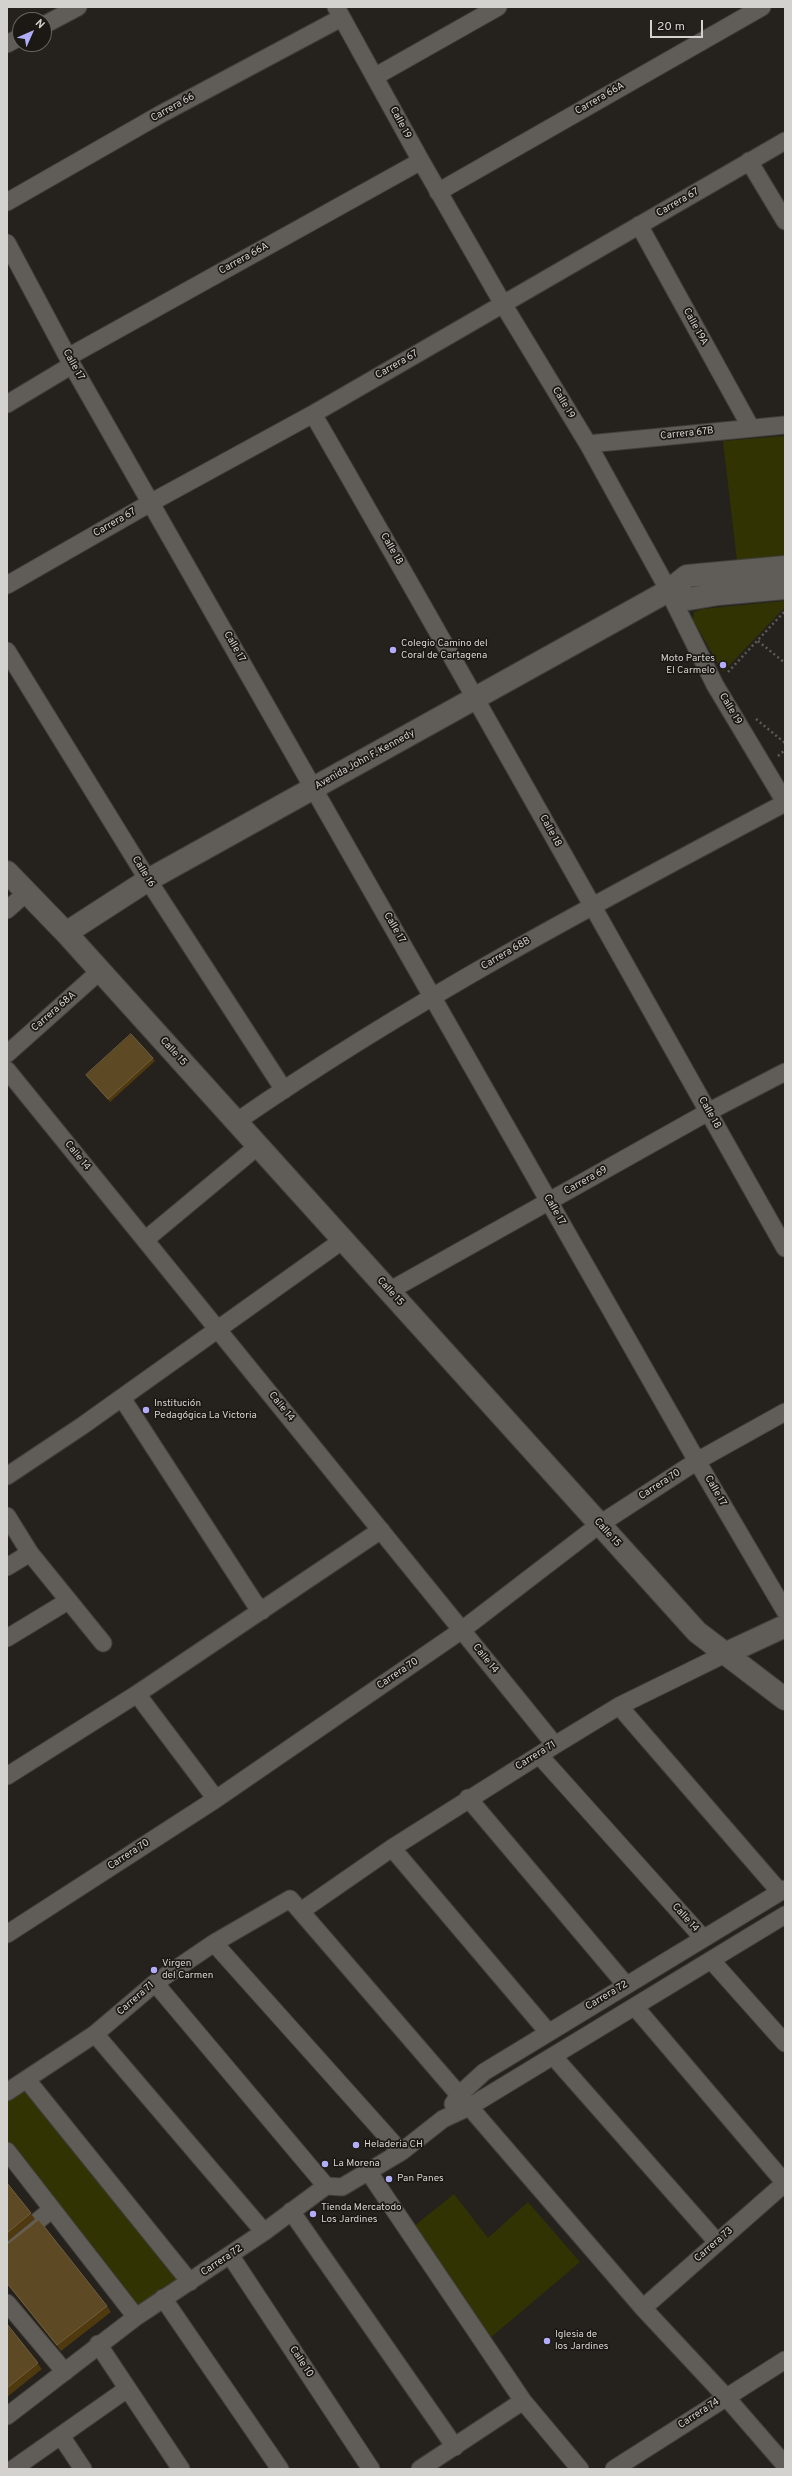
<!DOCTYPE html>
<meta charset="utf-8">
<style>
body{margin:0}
#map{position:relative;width:792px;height:2476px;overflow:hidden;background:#25221e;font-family:Overpass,sans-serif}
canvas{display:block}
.frame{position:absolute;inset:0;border:8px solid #d3d2cf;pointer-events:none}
.north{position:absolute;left:12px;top:12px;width:40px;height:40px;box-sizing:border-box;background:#1c1915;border:1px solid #65635f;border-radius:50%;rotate:45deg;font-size:11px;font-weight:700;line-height:16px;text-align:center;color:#d3d2cf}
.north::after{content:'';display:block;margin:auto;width:14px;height:18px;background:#b1adfa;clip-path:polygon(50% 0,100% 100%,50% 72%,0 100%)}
.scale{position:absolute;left:650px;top:20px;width:53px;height:18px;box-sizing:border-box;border:2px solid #d3d2cf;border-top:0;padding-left:5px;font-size:12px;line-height:14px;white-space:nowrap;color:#d3d2cf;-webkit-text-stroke:3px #1c1915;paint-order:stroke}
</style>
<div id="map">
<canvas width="792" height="2476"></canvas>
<div class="frame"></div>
<div class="north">N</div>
<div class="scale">20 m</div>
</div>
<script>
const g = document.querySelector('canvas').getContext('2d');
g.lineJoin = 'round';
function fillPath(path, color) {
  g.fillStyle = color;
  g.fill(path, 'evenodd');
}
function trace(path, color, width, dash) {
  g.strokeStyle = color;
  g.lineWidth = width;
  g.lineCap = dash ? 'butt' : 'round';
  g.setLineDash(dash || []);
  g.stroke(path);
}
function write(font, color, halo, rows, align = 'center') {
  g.font = font + ' Overpass,sans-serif';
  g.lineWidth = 3.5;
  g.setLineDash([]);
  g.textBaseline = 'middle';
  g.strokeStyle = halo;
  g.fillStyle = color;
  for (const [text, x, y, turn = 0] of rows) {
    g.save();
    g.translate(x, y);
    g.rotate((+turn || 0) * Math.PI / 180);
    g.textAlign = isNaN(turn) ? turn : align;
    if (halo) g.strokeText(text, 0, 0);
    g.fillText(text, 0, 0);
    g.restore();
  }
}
const green = new Path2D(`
 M785,436V557L737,561L723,441Z
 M785,601V607L723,672L693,620L694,612L702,609Z
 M24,2087L177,2280L133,2308L7,2145V2097Z
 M454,2194L488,2238L528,2202L580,2262L489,2339L413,2227Z`);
const path = new Path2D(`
 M758,641L785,663
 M728,672L785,611
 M756,719L785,743
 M778,756L785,750`);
const street = new Path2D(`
 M336,7L421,161L503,304L588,444L664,582L715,685L785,802
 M44,25L78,7
 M7,44L20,37
 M376,76L498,7
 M749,161L785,221
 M438,192L762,7
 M7,202L161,114L341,18
 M639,225L751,428
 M7,243L72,365L697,1461L785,1611
 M68,357L421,161
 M7,404L72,365
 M313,414C473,691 628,970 785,1248
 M588,444L785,425
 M7,585L152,502L313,414L785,141
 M7,651L148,880L284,1090
 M7,910L26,893
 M7,1054L100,971
 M7,1070L555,1745
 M236,1122C411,1001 598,902 785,803
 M145,1240L258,1146
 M389,1291L708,1112L785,1072
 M122,1398L254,1602L262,1611
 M7,1476L82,1426L343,1240
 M7,1516L30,1553L103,1643
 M7,1567L30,1553
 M7,1638L68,1601
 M137,1694L216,1799
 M619,1706L780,1892
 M539,1755L703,1938
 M7,1776L137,1694L381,1530
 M468,1798L626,1985
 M392,1848L548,2032
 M301,1911L392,1848L555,1745L619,1706L727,1653
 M7,1934L216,1799L462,1630L600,1524L697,1461L785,1412
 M214,1943L401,2152
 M711,1960L785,2043
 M155,1983L326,2186
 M635,2007L785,2183
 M95,2034L264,2232
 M553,2056L717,2242
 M27,2080L190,2282
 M7,2092L95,2034L155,1983L214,1943L290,1899L643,2308L726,2397L785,2465
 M453,2104L459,2095L484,2072L785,1889
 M7,2151L136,2317
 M368,2171L523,2401L580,2469
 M291,2211L455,2447
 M7,2246L51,2210
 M230,2255L371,2469
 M163,2298L280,2469
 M7,2303L65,2372
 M643,2308L785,2183
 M98,2344L181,2469
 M7,2416L136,2317L264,2232L326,2186L342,2187L401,2152L443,2119L469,2107L785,1915
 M61,2436L83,2469
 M13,2469L127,2389
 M420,2469L523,2401
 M614,2469L785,2360`);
const secondary = new Path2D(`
 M668,591L689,599L718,594L785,588
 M7,872L66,933L697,1632L785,1699
 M66,933L148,880L668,591L687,576L785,567
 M727,1653L785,1626`);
const wall = new Path2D(`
 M153,1058L155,1061L110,1102L86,1075Z
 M7,2183L35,2219L7,2242Z
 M7,2245L107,2306L111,2312L61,2351L7,2284Z
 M7,2324L42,2369L7,2397Z`);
const building = new Path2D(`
 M131,1034L153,1058L108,1099L86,1075Z
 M7,2183L31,2213L7,2233Z
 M39,2220L107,2306L57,2345L7,2283V2245Z
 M7,2324L38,2363L7,2388Z`);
const markers = [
 [393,650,4,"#b1adfa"],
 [723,665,4,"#b1adfa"],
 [146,1410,4,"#b1adfa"],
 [154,1970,4,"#b1adfa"],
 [356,2145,4,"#b1adfa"],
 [325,2164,4,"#b1adfa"],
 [389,2179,4,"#b1adfa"],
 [313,2214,4,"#b1adfa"],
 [547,2341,4,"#b1adfa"]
];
const streetNames = [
 ["Carrera 66A",600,99,-30],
 ["Carrera 66",173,108,-29],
 ["Calle 19",400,123,62],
 ["Carrera 67",678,203,-30],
 ["Carrera 66A",244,259,-29],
 ["Calle 19A",695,327,61],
 ["Calle 17",73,365,61],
 ["Carrera 67",397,365,-30],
 ["Calle 19",563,403,59],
 ["Carrera 67B",687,434,-6],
 ["Carrera 67",115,523,-30],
 ["Calle 18",391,549,60],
 ["Calle 17",234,647,60],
 ["Calle 19",730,709,59],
 ["Avenida John F. Kennedy",365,760,-29],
 ["Calle 18",550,831,61],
 ["Calle 16",143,872,58],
 ["Calle 17",394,928,60],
 ["Carrera 68B",506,954,-30],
 ["Carrera 68A",54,1012,-41],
 ["Calle 15",173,1052,48],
 ["Calle 18",709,1113,60],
 ["Calle 14",77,1156,51],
 ["Carrera 69",586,1181,-29],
 ["Calle 17",554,1210,60],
 ["Calle 15",390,1292,48],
 ["Calle 14",281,1407,51],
 ["Carrera 70",660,1485,-33],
 ["Calle 17",715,1491,60],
 ["Calle 15",607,1533,48],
 ["Calle 14",485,1659,51],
 ["Carrera 70",398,1674,-34],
 ["Carrera 71",536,1756,-32],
 ["Carrera 70",129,1855,-33],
 ["Calle 14",685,1918,48],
 ["Carrera 72",607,1996,-31],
 ["Carrera 71",136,1999,-41],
 ["Carrera 73",714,2245,-41],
 ["Carrera 72",222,2261,-34],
 ["Calle 10",301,2362,57],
 ["Carrera 74",699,2414,-33]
];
const poiNames = [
 ["Colegio Camino del",401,644],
 ["Coral de Cartagena",401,656],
 ["Moto Partes",715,659,"right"],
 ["El Carmelo",715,671,"right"],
 ["Institución",154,1404],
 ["Pedagógica La Victoria",154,1416],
 ["Virgen",162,1964],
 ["del Carmen",162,1976],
 ["Heladeria CH",364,2145],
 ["La Morena",333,2164],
 ["Pan Panes",397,2179],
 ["Tienda Mercatodo",321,2208],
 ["Los Jardines",321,2220],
 ["Iglesia de",555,2335],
 ["los Jardines",555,2347]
];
fillPath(green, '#313302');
trace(street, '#413f3c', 19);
trace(secondary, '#413f3c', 24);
trace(path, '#5d5b57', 2.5, [2, 3]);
trace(street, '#605d58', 17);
trace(secondary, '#605d58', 22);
fillPath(wall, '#4f390e');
fillPath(building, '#5d4923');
trace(building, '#705e3e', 1);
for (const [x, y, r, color] of markers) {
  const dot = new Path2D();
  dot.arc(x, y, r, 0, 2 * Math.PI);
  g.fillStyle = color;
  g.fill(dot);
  trace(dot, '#1c1915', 1.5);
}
write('10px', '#d3d2cf', '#1c1915', streetNames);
write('10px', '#d3d2cf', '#1c1915', poiNames, 'left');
</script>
